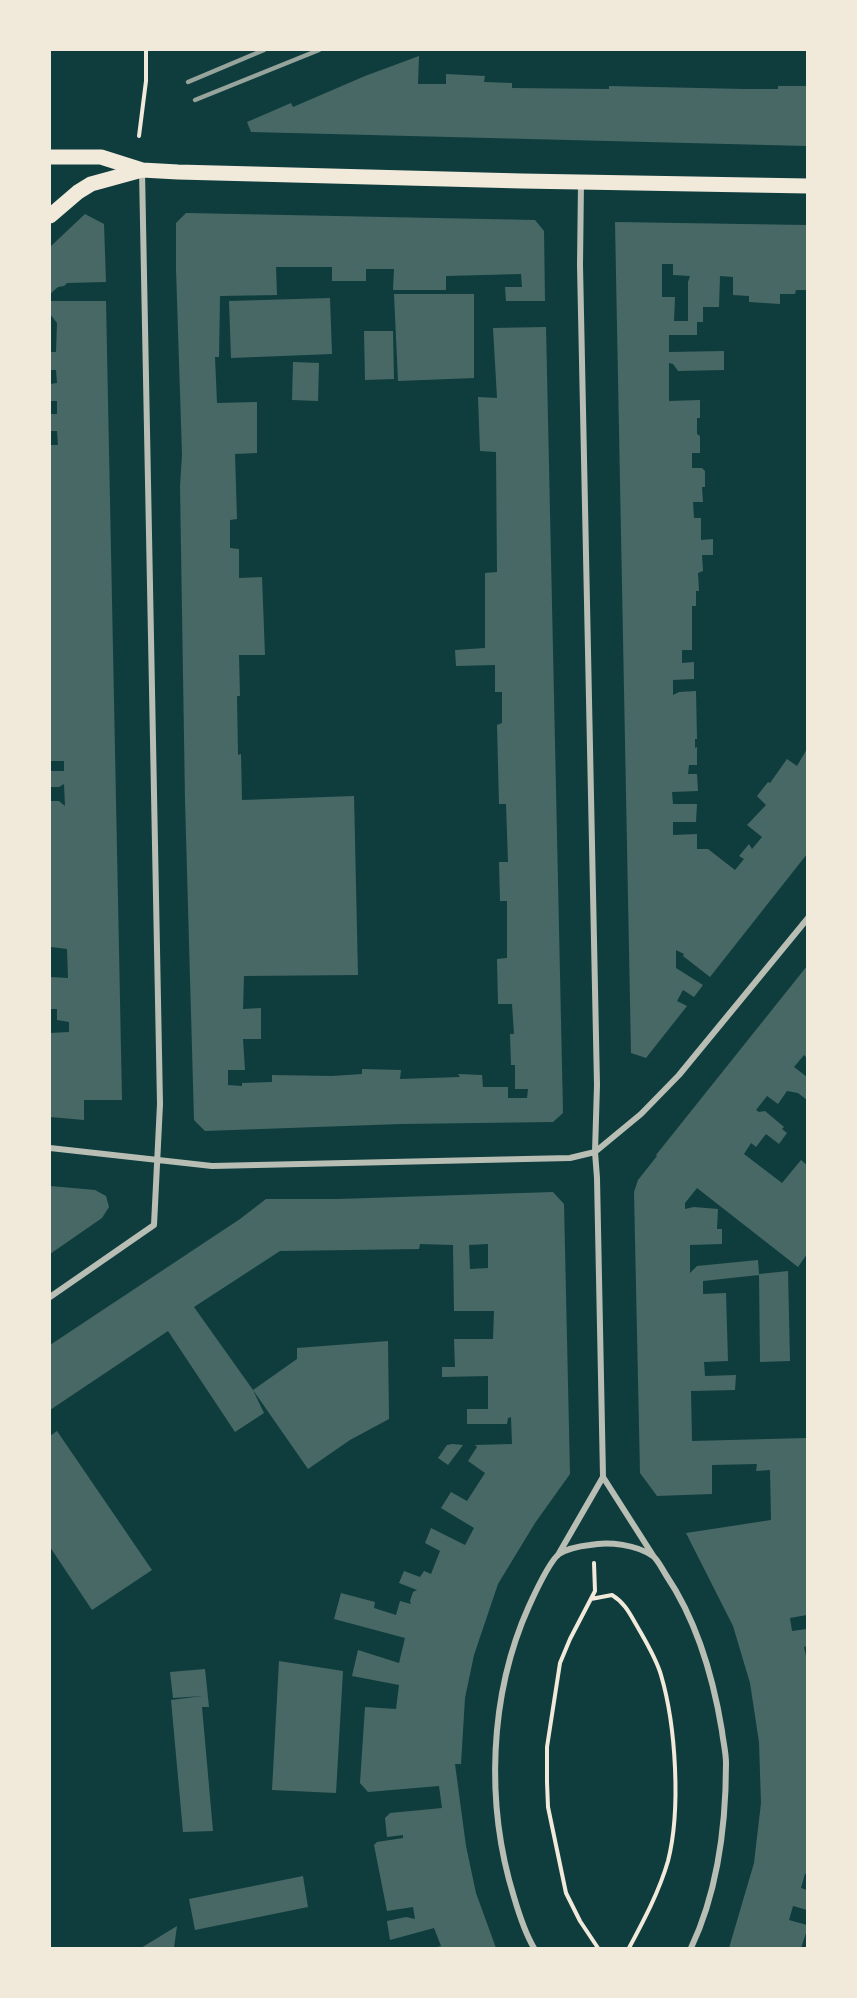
<!DOCTYPE html>
<style>
body{margin:0}
#map{position:relative;width:857px;height:1998px;overflow:hidden;background:#0f3d3e;font-family:"Libre Baskerville",serif}
canvas{display:block}
.frame{position:absolute;inset:0;border:51px solid #f1e9da;pointer-events:none}
</style>
<div id="map">
<canvas width="857" height="1998"></canvas>
<div class="frame"></div>
</div>
<script>
const g = document.querySelector('canvas').getContext('2d');
g.lineJoin = 'round';
function fillPath(path, color) {
  g.fillStyle = color;
  g.fill(path, 'evenodd');
}
function trace(path, color, width, dash) {
  g.strokeStyle = color;
  g.lineWidth = width;
  g.lineCap = dash ? 'butt' : 'round';
  g.setLineDash(dash || []);
  g.stroke(path);
}
const building = new Path2D(`
 M419,56L418,84H446V74L485,76L484,82L512,83V88L609,89V86L744,89H778V86H807V146L251,132L247,122L291,103L293,107L365,76Z
 M186,213L535,220L544,231L545,301H506L505,287H522L521,274L446,276V290H393L394,269H366V281H332V267H276L277,295L220,296L219,357H215L217,403L257,402V453L235,454L237,519L230,520V548L239,549V578L262,577L265,655H239L240,696H237L238,755L241,754L242,800L354,796L358,975L244,976L243,1009L261,1008V1039H243L245,1070H228V1085L242,1086V1083L272,1082V1075L332,1076L362,1074V1069L401,1070L400,1079L460,1077L458,1074L482,1075L483,1087H508V1098H527L528,1089H515V1065H511L510,1034H514L512,1004H498L497,959L507,958V901H500L499,862H508L506,804H499L497,725L502,723V692H495V665L456,666L455,650L485,648V573L497,572L496,452L480,451L478,397L497,398L493,328L546,327L563,1113L553,1122L401,1124L205,1131L194,1120L185,800L180,486L182,455L176,269V223Z
 M85,214L104,224L106,282L67,283L64,286L58,287L50,294V247Z
 M615,222L807,225V290H796L795,294H780V304L749,302V296L733,295V277L720,276L719,307H703V322H697V335H669V352L724,351V370L678,371L673,364L669,363V401L700,400V418H697V434L700,436V453H692V468H702L705,471V487H702L703,502H693L694,518H701V540L713,539V555H702L703,571L698,573L699,591H696V606H692V650H682V663L694,662V679L673,680V695L679,692L696,691L697,739H695V748L697,747V765H689L688,774H697L698,791L672,792L673,804H697L696,822H673V835L697,834V849H708L735,870L744,859L739,856L749,844L752,849L762,837L747,825L766,805L757,796L768,782L770,783L787,759L797,766L807,749V854L710,977L683,956L684,954L676,950V968L703,985L694,997L683,990L677,1001L687,1006L646,1058L631,1053ZM662,264H673V275L690,276L688,282V321H674L675,297H662Z
 M394,294H474V378L398,381Z
 M330,298L332,354L231,358L229,301Z
 M50,301H106L122,1100H84V1120L50,1117V1033L69,1032V1022L57,1020V1009H50V977L68,978L67,949L51,947V933H50V801H59L65,806L64,784L59,787H50V771H64V761H50V445H58L57,431H50V414H57V401H50V384L57,383L56,370H50V352H56L57,323L50,314Z
 M364,331H393L394,379L365,380Z
 M293,362L319,363L318,401L292,400Z
 M807,966V1058L804,1055L794,1067L807,1077V1100L798,1093L787,1091L778,1104L767,1096L756,1110L759,1112L765,1111L784,1127L782,1129L787,1133L779,1144L766,1134L756,1147L751,1143L744,1154L782,1183L801,1160L807,1165V1254L798,1267L697,1188L685,1203V1209L694,1207L718,1209L717,1229H722V1244L690,1245V1273L697,1266L758,1260L759,1274L788,1271L790,1361L760,1362L759,1275L703,1281V1294L726,1293L728,1361L704,1362L705,1376L736,1375L735,1390L691,1391L692,1441L807,1438V1615L790,1618L792,1631L807,1629V1646L804,1647L806,1656H807V1874H805L801,1888L807,1890V1910L793,1906L789,1920L807,1925V1930L801,1948H729L754,1863L761,1803L759,1742L750,1683L733,1626L686,1533L771,1520L770,1470L756,1471L757,1464L712,1465V1494L657,1496L640,1473L634,1192L638,1180L657,1156L656,1155Z
 M50,1186L95,1190L106,1196L109,1207L102,1218L50,1254Z
 M553,1192L564,1204L570,1474L535,1523L498,1584L474,1655L465,1698L461,1764H455L466,1846L476,1893L496,1948H434L441,1946L434,1928L390,1940L387,1921L406,1917L415,1919L413,1907L387,1911L374,1845L377,1842L403,1838V1835L387,1837L385,1818L390,1813L442,1808L439,1786L368,1792L360,1783L365,1707L396,1709L399,1685L352,1676L358,1650L399,1663L405,1638L334,1619L341,1593L375,1602L374,1608L396,1615L400,1601L411,1604L410,1601L413,1592L417,1590L399,1583L404,1571L420,1577L424,1571L431,1574L440,1551L425,1543L431,1528L465,1545L474,1528L441,1508L451,1492L467,1501L485,1473L468,1461L477,1447L475,1445L512,1444L511,1417L508,1418L507,1424H467V1409H488V1376L442,1377V1367H455L454,1339H493L494,1311H454L453,1245L420,1244L419,1249L280,1251L194,1307L253,1390L264,1413L235,1432L168,1331L50,1410V1345L240,1219L266,1199H338ZM488,1244V1268L470,1269L469,1245Z
 M388,1341L389,1419L350,1440L308,1469L253,1390L297,1359V1348Z
 M57,1431L152,1570L92,1610L50,1547V1436Z
 M452,1444L463,1445L448,1465L438,1458L447,1445Z
 M279,1661L343,1671L336,1793L272,1790Z
 M205,1669L209,1707H202L213,1831L183,1832L171,1700L202,1696L173,1698L170,1672Z
 M303,1876L308,1907L195,1930L189,1899Z
 M177,1926L174,1948H141Z`);
const path = new Path2D(`
 M139,136L146,81V50
 M594,1563L595,1591L570,1639L560,1663L547,1747V1782L548,1807L566,1893L580,1921L598,1948
 M591,1599L612,1595C625,1603 630,1614 637,1626C646,1642 656,1658 661,1675C676,1726 681,1810 668,1861C659,1892 644,1920 629,1948`);
const minor = new Path2D(`
 M50,1148L212,1166L570,1158L595,1152L641,1114L679,1075L808,918
 M50,1297L154,1225L160,1104L142,171
 M603,1477L654,1557
 M558,1555L603,1477L597,1178L595,1152L597,1085L580,265L581,182
 M534,1948C525,1933 519,1914 514,1897C485,1804 489,1695 529,1606C534,1595 550,1561 559,1554C567,1549 581,1546 590,1545C609,1541 637,1545 653,1556C658,1560 662,1569 666,1575C697,1621 713,1676 722,1731C723,1741 726,1752 726,1763C726,1826 718,1891 691,1948`);
const primary = new Path2D(`
 M50,157H101L142,170L178,172L522,181L808,186
 M50,216L78,192L91,184L142,170`);
const rail = new Path2D(`
 M188,82L264,50
 M195,100L319,50`);
fillPath(building, '#486865');
trace(path, '#f1e9da', 4);
trace(minor, '#b8beb3', 6);
trace(primary, '#f1e9da', 15);
trace(rail, '#97a49c', 4.5);
</script>
